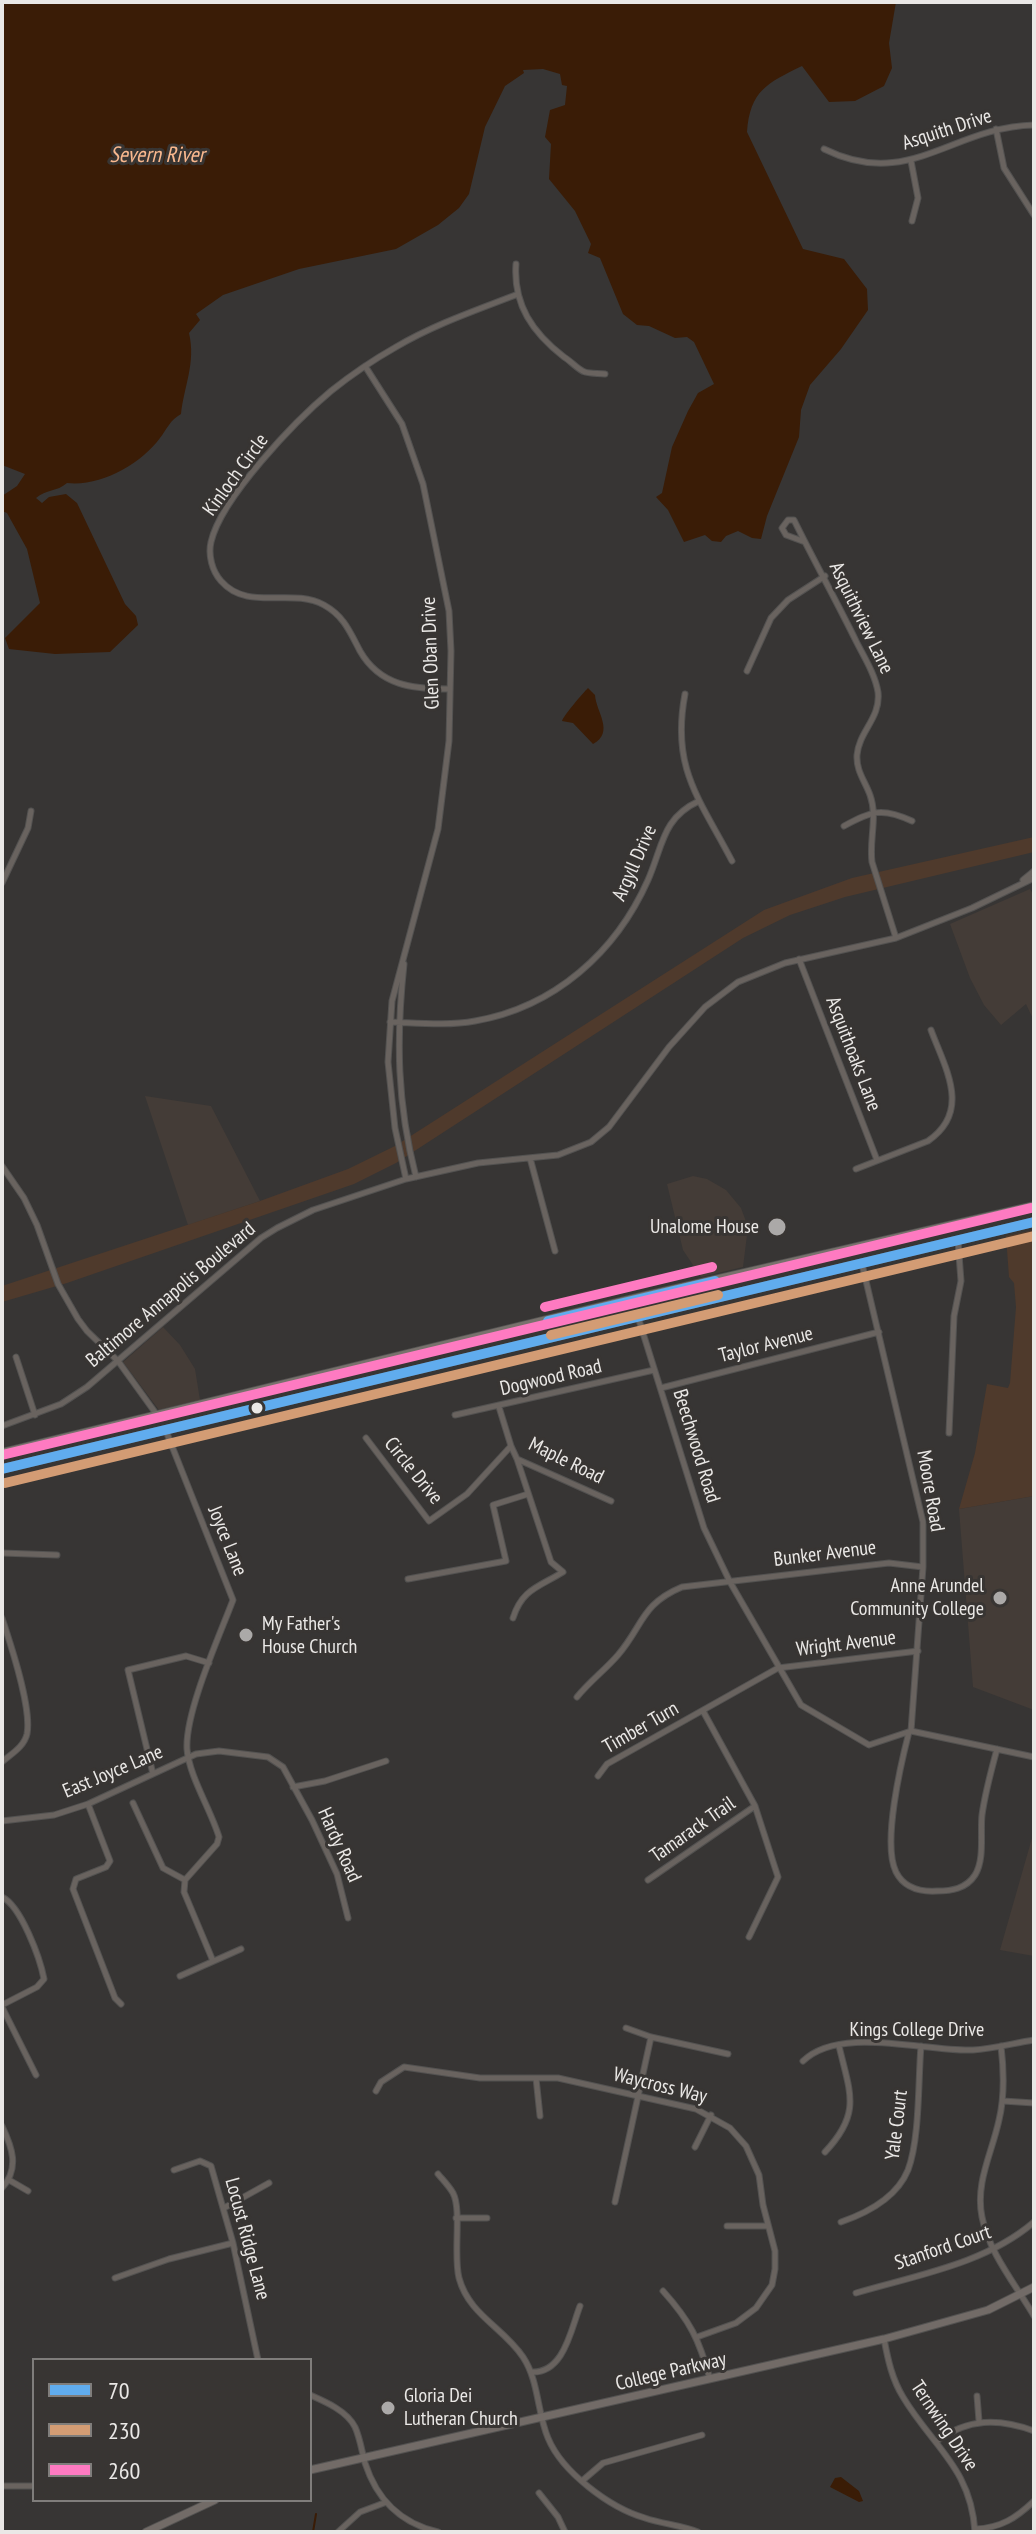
<!DOCTYPE html>
<style>
body{margin:0}
#map{position:relative;width:1036px;height:2534px;overflow:hidden;background:#373534;font-family:"PT Sans Narrow",sans-serif}
canvas{display:block}
.frame{position:absolute;inset:0;border:4px solid #eae8e6;pointer-events:none}
.legend{position:absolute;left:32px;top:2358px;width:280px;height:144px;box-sizing:border-box;background:#383533;border:2px solid #7f7d7b;margin:0;padding:10px 14px;list-style:none;font-size:24px;color:#eae8e6}
.legend li{display:flex;align-items:center;gap:16px;height:40px}
.legend b{width:40px;border:2px solid #7f7d7b}
</style>
<div id="map">
<canvas width="1036" height="2534"></canvas>
<div class="frame"></div>
<ul class="legend">
<li><b style="height:10px;background:#60acee"></b>70</li>
<li><b style="height:10px;background:#d39c74"></b>230</li>
<li><b style="height:10px;background:#fe7ac1"></b>260</li>
</ul>
</div>
<script>
const g = document.querySelector('canvas').getContext('2d');
g.lineJoin = 'round';
function fillPath(path, color) {
  g.fillStyle = color;
  g.fill(path, 'evenodd');
}
function trace(path, color, width, dash) {
  g.strokeStyle = color;
  g.lineWidth = width;
  g.lineCap = dash ? 'butt' : 'round';
  g.setLineDash(dash || []);
  g.stroke(path);
}
function write(font, color, halo, rows, align = 'center') {
  g.font = font + ' "PT Sans Narrow",sans-serif';
  g.lineWidth = 6;
  g.setLineDash([]);
  g.textBaseline = 'middle';
  g.strokeStyle = halo;
  g.fillStyle = color;
  for (const [text, x, y, turn = 0] of rows) {
    g.save();
    g.translate(x, y);
    g.rotate((+turn || 0) * Math.PI / 180);
    g.textAlign = isNaN(turn) ? turn : align;
    if (halo) g.strokeText(text, 0, 0);
    g.fillText(text, 0, 0);
    g.restore();
  }
}
const built = new Path2D(`
 M1030,889L1034,896V1021L1026,1004L1001,1025L984,1005L970,978L950,924Z
 M145,1096L211,1106L260,1201L188,1225Z
 M693,1176L707,1179L726,1190L741,1208L748,1227L743,1267L701,1277L683,1250L667,1184Z
 M163,1327L180,1345L195,1369L200,1400L159,1410L123,1362Z
 M1034,1496V1710L973,1687L959,1509Z
 M1034,1831V1956L1000,1950Z`);
const green = new Path2D(`
 M1034,837V852L845,897L790,915L743,938L396,1163L354,1184L67,1283L2,1302V1286L260,1201L348,1169L395,1146L764,910L852,878Z
 M1034,1230V1496L959,1509L975,1453L987,1384L1008,1388L1010,1383L1016,1307L1014,1283L1009,1277L1006,1236Z`);
const water = new Path2D(`
 M2,2H896L889,43L892,68L884,86L855,101L829,102L802,66C767,83 750,91 747,132L803,249L844,259L867,289L868,310L841,349L810,385L801,410L799,437L767,516L761,539L752,538L738,531L726,536L721,542L712,541L705,535L684,542L668,510L656,497L662,493L672,447L688,411L698,393L714,384L694,342L687,337L675,338L649,326L637,325L623,314L600,258L588,253L591,244L575,211L549,179L551,144L545,137L550,110L565,105L567,86L562,85L560,74L543,69L523,70L524,73L505,86L485,127L469,194L459,208L438,225L396,249L299,269L223,295L196,314L200,320L189,333C196,363 184,386 181,414C170,420 167,429 160,438C141,464 100,487 67,483C57,492 46,489 36,498L42,503L49,497L66,494L77,503L125,604L136,616L138,625L110,652L55,654L9,649L5,638L40,603L27,549L7,513L2,511V496L17,486L25,474L2,465Z
 M588,688L595,695C596,712 615,732 593,744L573,723L562,721C564,715 583,693 588,688Z
 M841,2477L859,2491L863,2501L859,2502L830,2487L835,2478Z`);
const stream = new Path2D(`
 M834,2531V2532
 M313,2532L316,2514`);
const minor = new Path2D(`
 M996,129L1004,168L1034,215
 M824,149C909,191 951,127 1034,125
 M911,161L918,198L912,221
 M516,264C513,305 533,333 564,357C571,361 578,370 585,372C591,374 599,373 605,374
 M365,366L402,424L423,484L449,611L451,651L449,741L438,829L392,1001L388,1062L395,1128L406,1179
 M805,542L786,535L782,528L788,520H794C814,561 836,600 856,641C864,657 875,674 878,692C881,718 859,731 857,755C856,771 865,781 870,795C878,817 869,839 872,862L896,938
 M747,671L771,618L788,600L825,576
 M449,689C413,689 380,686 360,651C350,632 344,616 324,605C291,587 248,612 221,581C212,571 208,555 211,542C221,498 296,420 331,391C351,375 373,360 396,347C435,324 477,310 518,294
 M685,694C671,768 699,798 732,861
 M844,826C872,811 882,807 912,821
 M1023,880L1034,871
 M2,883L28,828L31,811
 M799,959L877,1160
 M404,964C396,1040 397,1103 416,1177
 M390,1022C418,1023 448,1026 475,1021C555,1007 616,952 648,880C663,846 662,818 699,801
 M530,1158L555,1251
 M2,1166L24,1198L37,1225L58,1284L78,1319L87,1331L118,1361L157,1415
 M856,1169L928,1141C972,1111 945,1068 931,1030
 M862,1264L923,1522V1567L911,1731
 M638,1317L704,1528L730,1582L801,1705L869,1745L911,1731L1034,1757
 M16,1357L35,1415
 M661,1388L879,1332
 M455,1415L654,1370
 M2,1426L61,1404L87,1387L261,1238L277,1228L313,1210L406,1179L478,1163L558,1155L591,1142L609,1127L669,1047L705,1007L738,982L785,963L896,938L972,908L1034,878
 M166,1431L233,1600C219,1637 185,1712 187,1749C189,1776 211,1810 219,1837L217,1844L185,1880L184,1892L213,1961
 M949,1433L954,1316L961,1281L958,1241
 M366,1438L429,1521L467,1494L511,1446L499,1407
 M511,1446L517,1459L611,1501
 M2,1553L57,1555
 M408,1579L506,1561L493,1505L528,1494
 M2,1618C11,1645 32,1708 27,1734C24,1747 11,1754 2,1762
 M513,1618C522,1589 539,1587 563,1572L551,1562L517,1459
 M577,1697C590,1681 605,1670 618,1655C643,1626 641,1604 682,1587L889,1563L923,1567
 M703,1711L755,1806L778,1877L749,1937
 M909,1732C901,1763 882,1844 896,1872C904,1888 920,1892 937,1891C951,1891 966,1889 975,1875C985,1859 980,1833 982,1815C985,1793 991,1771 997,1749
 M153,1774L128,1670L186,1656L209,1663
 M598,1776L607,1764L778,1668L918,1651
 M293,1787L325,1781L386,1761
 M133,1803L163,1868L185,1880
 M88,1804L110,1861L106,1867L76,1879L73,1889L115,1998L121,2004
 M2,1821L54,1815L88,1804L196,1754L219,1751L268,1757L283,1767L312,1820L337,1874L348,1918
 M648,1880L755,1806
 M2,1897C21,1906 40,1958 44,1979L37,1987L2,2005
 M180,1976L241,1949
 M2,2007L36,2075
 M626,2028L651,2037L728,2054
 M1001,2046C1004,2071 1005,2095 999,2120C992,2153 975,2183 982,2217C989,2253 1016,2285 1034,2316
 M803,2061C840,2025 926,2052 973,2050C993,2049 1014,2043 1034,2040
 M536,2078L540,2116
 M376,2091L381,2082L404,2067L480,2078H558L696,2109L730,2128L746,2146L759,2175L763,2205L775,2251V2269L772,2285L756,2308L736,2323L697,2337
 M1003,2101L1034,2103
 M2,2126C12,2147 20,2168 2,2188
 M695,2147L711,2115
 M825,2152C862,2113 850,2093 839,2046
 M174,2170L200,2161L211,2166L233,2243L258,2360
 M438,2174C443,2180 449,2186 453,2193C462,2210 453,2255 459,2278C469,2315 503,2327 523,2357C539,2381 537,2412 548,2438C562,2472 610,2508 645,2518C662,2524 681,2525 698,2532
 M9,2180L28,2191
 M615,2202L651,2037
 M224,2208L269,2183
 M456,2218H487
 M841,2222C867,2213 897,2197 908,2170C920,2138 918,2081 921,2046
 M727,2226H768
 M115,2278L169,2259L233,2243
 M663,2291C690,2321 699,2339 710,2379
 M856,2293C917,2275 985,2264 1034,2222
 M884,2339C888,2360 892,2379 903,2397C933,2447 971,2468 975,2532
 M531,2372C564,2374 571,2329 580,2306
 M310,2395C326,2402 347,2411 355,2427C360,2438 362,2452 365,2463C377,2500 400,2523 438,2532
 M977,2396L979,2421
 M937,2441C968,2418 999,2418 1034,2431
 M582,2481L603,2463L702,2435
 M2,2486H34
 M539,2493L558,2517L565,2532
 M975,2529C1001,2528 1016,2518 1034,2501
 M338,2532L360,2512L384,2503`);
const major = new Path2D(`
 M310,2470L884,2339L988,2310L1034,2287
 M146,2532L215,2500`);
const highway = new Path2D(`
 M2,1453L641,1297L1034,1206
 M2,1469L1034,1222`);
const bus1 = new Path2D(`
 M548,1321L715,1281
 M2,1469L1034,1222`);
const bus2 = new Path2D(`
 M551,1335L718,1295
 M5,1483L1034,1236`);
const bus3 = new Path2D(`
 M545,1307L712,1267
 M2,1455L1031,1208`);
const markers = [
 [777,1227,10,"#aba9a8"],
 [257,1408,7,"#eae8e6"],
 [1000,1598,8,"#aba9a8"],
 [246,1635,8,"#aba9a8"],
 [388,2408,8,"#aba9a8"]
];
const streetNames = [
 ["Asquith Drive",947,130,-18],
 ["Kinloch Circle",236,475,-54],
 ["Asquithview Lane",861,618,64],
 ["Glen Oban Drive",431,653,-92],
 ["Argyll Drive",635,863,-66],
 ["Asquithoaks Lane",853,1054,69],
 ["Baltimore Annapolis Boulevard",171,1295,-40],
 ["Taylor Avenue",766,1345,-14],
 ["Dogwood Road",551,1378,-13],
 ["Beechwood Road",696,1446,73],
 ["Maple Road",566,1461,26],
 ["Circle Drive",413,1471,51],
 ["Moore Road",930,1491,80],
 ["Joyce Lane",227,1541,68],
 ["Bunker Avenue",825,1554,-7],
 ["Wright Avenue",846,1644,-7],
 ["Timber Turn",641,1728,-30],
 ["East Joyce Lane",113,1772,-23],
 ["Tamarack Trail",693,1830,-35],
 ["Hardy Road",339,1845,66],
 ["Kings College Drive",917,2030],
 ["Waycross Way",660,2086,14],
 ["Yale Court",897,2125,-83],
 ["Locust Ridge Lane",247,2239,75],
 ["Stanford Court",943,2248,-19],
 ["College Parkway",671,2372,-13],
 ["Ternwing Drive",944,2426,56]
];
const poiNames = [
 ["Unalome House",759,1227],
 ["Anne Arundel",984,1586],
 ["Community College",984,1609],
 ["My Father's",262,1624,"left"],
 ["House Church",262,1647,"left"],
 ["Gloria Dei",404,2396,"left"],
 ["Lutheran Church",404,2419,"left"]
];
const waterNames = [
 ["Severn River",157,156]
];
fillPath(built, '#443c37');
fillPath(green, '#4f3a2c');
fillPath(water, '#3a1c06');
trace(stream, '#3a1c06', 2);
trace(minor, '#535251', 7);
trace(major, '#535251', 9);
trace(highway, '#535251', 10);
trace(minor, '#69635f', 5);
trace(major, '#726b67', 7);
trace(highway, '#78716c', 8);
trace(bus1, '#60acee', 10);
trace(bus2, '#d39c74', 10);
trace(bus3, '#fe7ac1', 10);
for (const [x, y, r, color] of markers) {
  const dot = new Path2D();
  dot.arc(x, y, r, 0, 2 * Math.PI);
  g.fillStyle = color;
  g.fill(dot);
  trace(dot, '#383533', 3);
}
write('20px', '#eae8e6', '#383533', streetNames);
write('20px', '#eae8e6', '#383533', poiNames, 'right');
write('italic 22px', '#f9b88e', '#383533', waterNames);
</script>
